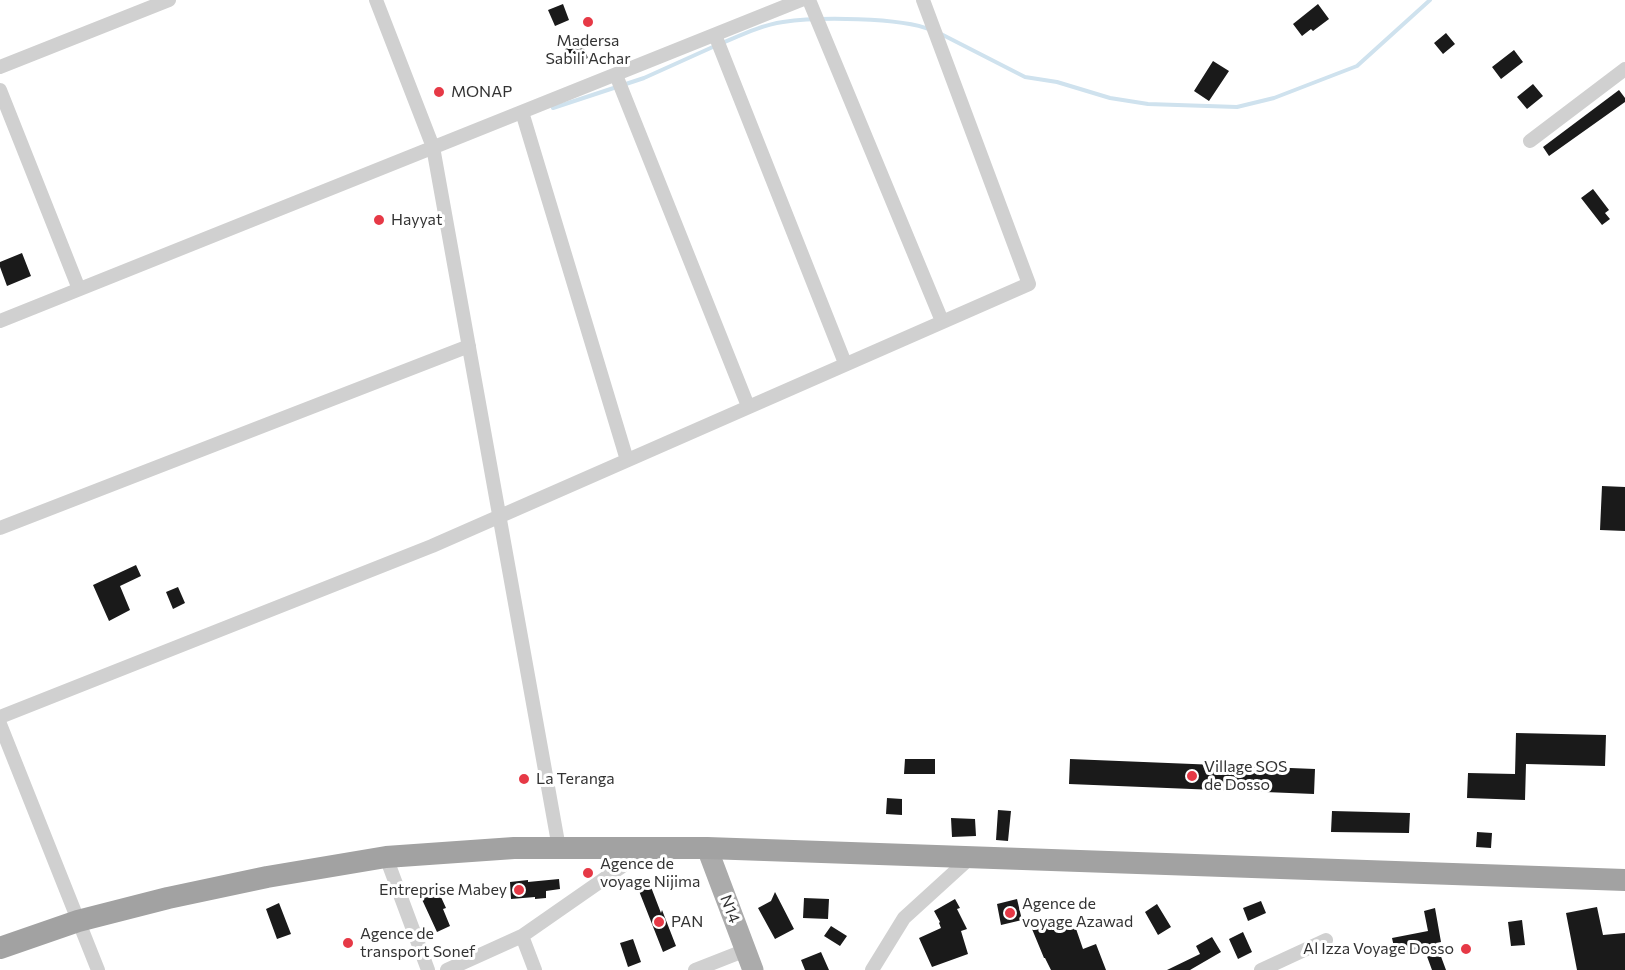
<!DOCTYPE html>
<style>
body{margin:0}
canvas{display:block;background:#fff}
</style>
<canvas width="1625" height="970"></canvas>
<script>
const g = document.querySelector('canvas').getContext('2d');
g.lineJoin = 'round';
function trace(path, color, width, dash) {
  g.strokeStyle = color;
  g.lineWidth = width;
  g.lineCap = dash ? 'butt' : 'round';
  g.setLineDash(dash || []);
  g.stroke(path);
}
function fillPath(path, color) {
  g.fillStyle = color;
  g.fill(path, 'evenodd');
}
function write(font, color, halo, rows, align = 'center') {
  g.font = font + ' Commissioner,sans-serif';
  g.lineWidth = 6;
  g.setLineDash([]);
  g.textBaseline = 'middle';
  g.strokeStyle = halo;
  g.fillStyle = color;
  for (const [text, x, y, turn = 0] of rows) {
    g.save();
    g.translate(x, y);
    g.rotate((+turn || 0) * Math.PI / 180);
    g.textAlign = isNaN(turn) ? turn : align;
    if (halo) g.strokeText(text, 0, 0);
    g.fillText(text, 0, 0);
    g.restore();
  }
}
const stream = new Path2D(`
 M941,34L1025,77L1057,82L1110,98L1148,104L1237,107L1274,98L1357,66L1430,0
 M722,43C741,35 762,25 783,22C816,17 901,17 931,30
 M553,108L644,78L715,46`);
const building = new Path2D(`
 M563,4L569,20L555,26L548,10Z
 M1318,4L1329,19L1313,31L1311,29L1302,36L1293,24Z
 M1446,33L1455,44L1443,54L1434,43Z
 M580,40L588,58L572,65L564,47Z
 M1514,50L1523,62L1501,79L1492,67Z
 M1213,61L1229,71L1209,101L1194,91Z
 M1533,84L1543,96L1527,109L1517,97Z
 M1619,90L1625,98V102L1549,156L1543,147Z
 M1593,189L1609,210L1605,213L1610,219L1602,225L1581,198Z
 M22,253L31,276L7,286L0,267V262Z
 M1602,486L1625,487V531L1600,530Z
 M136,565L141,576L120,586L130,610L109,621L93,585Z
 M178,587L185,603L173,609L166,592Z
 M1516,733L1606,735L1605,766L1526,764L1525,800L1467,798L1468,773L1515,774Z
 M905,759H935V774H904Z
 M1070,759L1315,769L1314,794L1069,784Z
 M887,798L902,799V815L886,814Z
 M998,810L1011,811L1008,841L996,840Z
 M1332,811L1410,813L1409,833L1331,832Z
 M951,818L975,819L976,836L952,837Z
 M1477,832L1492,833L1491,848L1476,847Z
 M559,879L560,889L546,891V898L535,899V897L511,899L510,882L528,880V882Z
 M436,886L446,908L443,909L450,926L437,932L419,893Z
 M651,887L661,913L662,910L676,946L663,952L639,891Z
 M775,892L794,929L775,939L758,908L771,901Z
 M804,898L829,899L828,919L803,918Z
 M955,899L960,908L957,909L967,929L961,931L968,954L932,967L919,938L941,928L939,923L940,922L934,911Z
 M1017,899L1022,920L1001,925L997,904Z
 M1261,901L1266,913L1248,921L1243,908Z
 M279,903L291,934L277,939L266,909Z
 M1157,904L1171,927L1158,935L1145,912Z
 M1597,907L1603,935L1625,933V970H1577L1566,913Z
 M1435,908L1441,942L1436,943L1446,970H1432L1425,951L1396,956L1392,938L1428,931L1424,911Z
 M1522,920L1525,945L1511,946L1508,922Z
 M1050,921L1054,930L1074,923L1083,949L1096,944L1106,970H1051L1045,958H1044L1032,929Z
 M831,926L847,936L840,946L824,936Z
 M1243,932L1252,952L1238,959L1229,939Z
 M1212,937L1221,952L1190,970H1167L1200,954L1196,946Z
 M633,939L641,962L628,967L620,943Z
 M821,952L829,970H805L801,960Z`);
const minor = new Path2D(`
 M376,0L433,147L559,848
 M809,0L942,321
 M715,35L845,363
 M0,67L169,0
 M616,75L748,406
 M0,90L79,289
 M522,112L627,460
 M1530,141L1625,69
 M0,321L801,0
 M0,528L469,346
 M0,717L432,546L1029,284L923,0
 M0,724L98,970
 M386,857L428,970
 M522,936L535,970
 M447,970L522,936L647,849
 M695,970L746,950
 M872,970L904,918L971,857
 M1261,970L1326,940`);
const primary = new Path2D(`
 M707,848L753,970`);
const trunk = new Path2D(`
 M0,948L78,921L168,898L267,877L386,857L514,848H707L1625,880`);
const markers = [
 [588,22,6,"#e63946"],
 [439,92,6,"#e63946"],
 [379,220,6,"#e63946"],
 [1192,776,6,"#e63946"],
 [524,779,6,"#e63946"],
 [588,873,6,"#e63946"],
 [519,890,6,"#e63946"],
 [1010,913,6,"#e63946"],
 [659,922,6,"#e63946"],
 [348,943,6,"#e63946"],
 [1466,949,6,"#e63946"]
];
const poiNames = [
 ["Madersa",588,41,"center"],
 ["Sabili Achar",588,59,"center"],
 ["MONAP",451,92],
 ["Hayyat",391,220],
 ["Village SOS",1204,767],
 ["de Dosso",1204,785],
 ["La Teranga",536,779],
 ["Agence de",600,864],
 ["voyage Nijima",600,882],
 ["Entreprise Mabey",507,890,"right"],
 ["Agence de",1022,904],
 ["voyage Azawad",1022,922],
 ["PAN",671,922],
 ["Agence de",360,934],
 ["transport Sonef",360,952],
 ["Al Izza Voyage Dosso",1454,949,"right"]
];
const streetNames = [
 ["N14",730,909,69]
];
trace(stream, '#cfe2ee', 4);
fillPath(building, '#1a1a1a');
trace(minor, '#d0d0d0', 14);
trace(primary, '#ababab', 21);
trace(trunk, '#a2a2a2', 22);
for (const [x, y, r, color] of markers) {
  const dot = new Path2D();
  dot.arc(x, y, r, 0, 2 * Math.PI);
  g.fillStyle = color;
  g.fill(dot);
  trace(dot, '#fff', 2);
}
write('16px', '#333', '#fff', poiNames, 'left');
write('16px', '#333', '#fff', streetNames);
</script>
